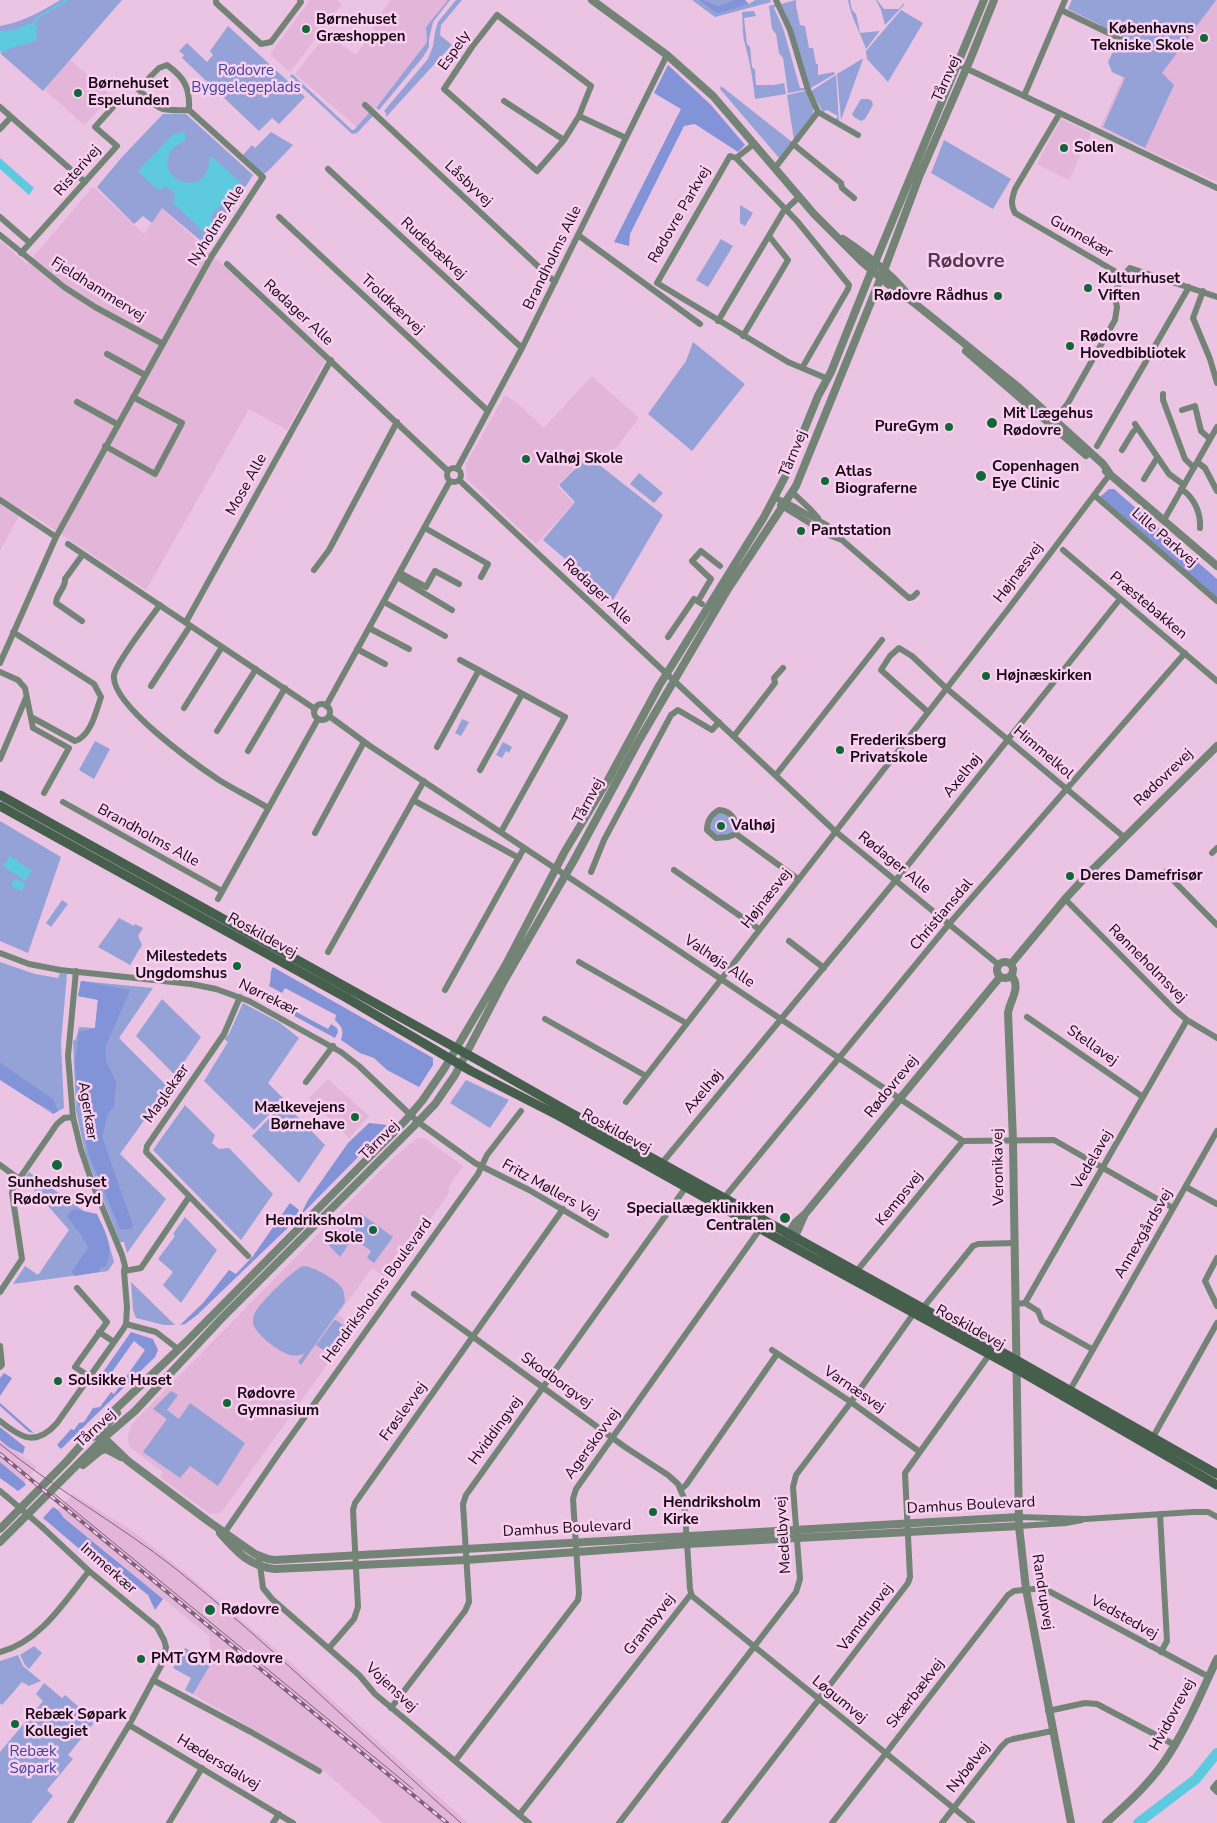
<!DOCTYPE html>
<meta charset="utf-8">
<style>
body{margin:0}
canvas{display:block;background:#ebc3e3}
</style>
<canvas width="1217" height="1823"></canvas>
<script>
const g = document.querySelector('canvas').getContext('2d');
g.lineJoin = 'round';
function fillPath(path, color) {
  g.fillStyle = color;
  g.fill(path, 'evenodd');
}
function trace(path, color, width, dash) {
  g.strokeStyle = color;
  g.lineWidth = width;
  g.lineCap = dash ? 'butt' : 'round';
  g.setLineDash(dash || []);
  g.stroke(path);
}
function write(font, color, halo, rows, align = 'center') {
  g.font = font + ' "Nunito Sans",sans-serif';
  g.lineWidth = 5;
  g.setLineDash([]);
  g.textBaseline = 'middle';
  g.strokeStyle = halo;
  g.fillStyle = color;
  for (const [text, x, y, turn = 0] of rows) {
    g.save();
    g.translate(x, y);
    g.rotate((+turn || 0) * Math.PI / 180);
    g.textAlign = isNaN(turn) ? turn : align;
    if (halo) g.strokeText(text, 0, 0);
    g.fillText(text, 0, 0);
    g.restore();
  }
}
const built = new Path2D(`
 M310,0H336L342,4L290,72L270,54Z
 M391,0H448L426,27L427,42L377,106L357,127L295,74L327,34L356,55L373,32L374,23Z
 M1071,0H1217V182L1100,128L1125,72L1123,34L1068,9Z
 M70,60L112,96L84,125L45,90Z
 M1061,119L1091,133L1069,180L1037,164Z
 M93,187L144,234L162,208L325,361L287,430L249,409L146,590L23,509L0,550V241L27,264Z
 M592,376L639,418L602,466L588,454L557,486L574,503L536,544L467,479L466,464L505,395L517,403L544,428Z
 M328,1079L369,1116L349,1138L309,1098Z
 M417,1138H424L463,1166L449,1186V1193L388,1279L372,1268L338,1315L354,1327L221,1513L210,1514L160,1477L163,1472L131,1448L128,1442V1436L132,1424L390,1161Z
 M0,1440L37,1467L24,1482L0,1462Z
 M73,1494L134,1532L187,1574L279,1652L468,1823H383L323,1770L193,1694L212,1662L209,1636L60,1514L58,1510Z`);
const green = new Path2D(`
 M60,0H122L43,91L1,54L0,26C22,22 41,12 60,0Z
 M448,0H450L433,22L429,39V47L423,57L379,110L376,108L427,42L426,27Z
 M456,0H462L441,25L440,35L452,45L386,117V113L384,111L428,59L433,46L435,32L438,22Z
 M692,0H698L714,12L749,4L755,0H770L771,2L715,17Z
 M704,0H733L719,6Z
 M796,0V6L800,25L805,26L809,48H813L816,64H818V75L834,72L835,74L809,89L786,14L781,4Z
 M848,0H850L852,10L856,14L860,33L880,31L883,27L866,49C860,32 851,17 848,0Z
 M876,0H877L884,9H899L904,3V5L885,25L881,10Z
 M1072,0H1216L1162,73L1174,85L1145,148L1103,127L1125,78L1112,72L1108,62L1119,40L1098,30L1100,25L1068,9Z
 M776,4L777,6L774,8L783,28L800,88H805V90L788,93L783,58L779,53L776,34L772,29L769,6Z
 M901,10L923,23L888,82L867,59L866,51Z
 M754,11L756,16L744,18L747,44L750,47L752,67L755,70L756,85H774L784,83L786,94L755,99C753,80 750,62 745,44C742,35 743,22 742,12Z
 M228,26L305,97L279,124L272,118L259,131L182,58L184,55L179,51L187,43L207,62L213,55L210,51Z
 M862,59H863L841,120L837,74Z
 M292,74L352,130H354L369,113L373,116L357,133L352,134L290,76Z
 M836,75L839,121L835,120L838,116L827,110L823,112L811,91Z
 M721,86L792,142L780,159L720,89Z
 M805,91L813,107V114L794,140L787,95Z
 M861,99H868L872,101L873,105L865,119L861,121L854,117L852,114Z
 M163,114H186L253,175L208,247L162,208L152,223L143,216L134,224L97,187L122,157Z
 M271,132L293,145L267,172L263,174L243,155L252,145L255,148Z
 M944,140L1011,179L993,209L931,173Z
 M740,205L753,213L745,226L740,223Z
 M721,239L733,246L708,287L696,280Z
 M693,342L745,384L692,451L648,414L686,361Z
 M588,456L663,515L613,600L543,540L575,502L559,485Z
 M639,473L663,493L654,503L630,484Z
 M462,719L469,722L461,736L455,733Z
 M95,741L110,749L94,779L79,770Z
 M503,742L512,747L509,753L506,751L502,758L496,755Z
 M718,813H724C732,818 734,822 734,832L727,836H716L709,829L710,821Z
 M0,821L61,857L28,953L0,941Z
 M62,900L68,904L51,927L46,923Z
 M119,918L134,926L135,924L143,928L138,936L142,945L130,965L98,947Z
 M0,962L35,974L58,978L60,973L67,974L61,1043L64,1108L53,1114L0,1079Z
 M81,981L153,988L119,1038L168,1087L120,1154L166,1199L127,1253L124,1242H120L86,1156L76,1111L73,1041L76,1039L79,1027L95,1028L98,999L78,996Z
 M162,999L201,1037L175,1075L136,1036Z
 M243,1003L280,1023L299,1038L268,1083L284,1099L254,1130L204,1081L228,1042L224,1039L229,1034Z
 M466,1080L509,1100L490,1128L450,1103Z
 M284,1103L325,1145L299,1183L252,1136Z
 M185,1105L215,1135L212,1143L219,1149L229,1148L273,1194L241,1240L153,1150Z
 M29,1172L102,1224L108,1240L114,1262L108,1271L13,1284L25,1266L38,1275L69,1230L27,1182L18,1190L17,1189Z
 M360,1213L393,1237L374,1263L367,1258L371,1251L353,1238L340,1257L324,1240L334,1228L345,1235Z
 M185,1217L217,1250L181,1303L163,1285L173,1272L158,1259L175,1236L173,1234Z
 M303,1266C313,1266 335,1279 341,1287C345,1291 344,1297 345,1302L301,1365L298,1362L305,1353C300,1356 295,1356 290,1355C279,1352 254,1333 253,1323C253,1319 253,1315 256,1311C262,1301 293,1270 303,1266Z
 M131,1282L175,1325H164L136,1318L133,1310Z
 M334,1320H336L348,1329L329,1354L316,1345Z
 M171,1391L178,1395L167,1410L179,1419L190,1403L245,1443L218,1486L190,1466L180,1478L143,1452L167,1419L153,1409Z
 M34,1646L42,1653L29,1669L25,1665L20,1655Z
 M185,1648L212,1662L193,1694L185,1690L191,1678L173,1668Z
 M18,1655L23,1666L41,1681L29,1686L22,1682L2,1705L0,1703V1661Z
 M44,1683L62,1698L65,1695L92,1718L93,1724L68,1755L73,1759L47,1790L53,1796L31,1823H0V1752L43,1701L36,1694Z`);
const forest = new Path2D(`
 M698,0H704L719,6L733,0H745L749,4L719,13L714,12Z
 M668,65L711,105L745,145L738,152L695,124L684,126L630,234L629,246L614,242L681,109L654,93Z
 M1109,489H1114L1217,579V598L1100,497Z
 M273,967L433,1058V1065L419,1087L387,1070L374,1058L360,1053L341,1040C344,1030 342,1027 335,1020L336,1015L285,988L282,993L269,986C272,979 269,973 273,967Z
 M81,981L130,990L105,1048L106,1061L116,1082L114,1107C104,1115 107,1126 102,1136L133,1226L131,1229H120L88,1153L81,1109L78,1103L75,1061L79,1032L95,1028L98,1000L78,996Z
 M267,991L278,996L276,1001L328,1029L331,1024L337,1028L338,1032L335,1038L263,999Z
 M0,1063L53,1099L58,1111L53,1114L52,1111L36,1103L0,1080Z
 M369,1123L387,1125L359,1156L300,1216L308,1200L348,1143Z
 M290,1203L299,1210L296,1216L297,1219L197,1315L185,1324L180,1325L203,1303L229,1270L236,1274L253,1256Z
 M74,1209L97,1214C105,1231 115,1249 105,1267L100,1268L99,1272L74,1276L72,1271L88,1248L87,1244L82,1239L83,1238L67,1216Z
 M131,1332L153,1339L158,1350L155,1357L61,1449L57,1445L71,1429L74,1430L79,1423L84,1422L93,1408L100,1407L111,1392L114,1394L145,1350L134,1341L102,1386L96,1382Z
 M4,1373L12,1378L0,1396V1378Z
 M0,1403L34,1433L29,1432L0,1406Z
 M0,1427L25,1447L23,1454L10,1448L0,1440Z
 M0,1462L24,1482L26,1485L18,1491L0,1478Z
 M53,1507L58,1510L64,1518L163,1599L155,1610L148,1595L128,1579L110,1575L43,1518Z`);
const water = new Path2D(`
 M29,24L37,25L36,41L8,49L2,53L0,51V31L14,30Z
 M183,132L186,135L185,140C180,144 174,145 170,152C154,183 211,200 209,157H212L240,182L226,205L220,206L212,214V224L207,235L173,203L175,197L172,190L165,187L158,190L138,171L173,134Z
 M0,158L34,188L29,195L0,169Z
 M10,856L32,871L25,881L3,866Z
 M14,879L25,883L22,891L11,886Z`);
const stream = new Path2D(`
 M33,24L38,17L67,0`);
const river = new Path2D(`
 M1138,1823L1196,1779L1217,1753`);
const minor = new Path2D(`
 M216,0V3L261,44L271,42L301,2L300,0
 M776,0L790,30L808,90L818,112L858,135
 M1061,10L1121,39
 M497,15L591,86L579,116L564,140L537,171L444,89L472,47Z
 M957,64L1217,188
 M1024,96L1065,0
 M504,101L564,140
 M365,105L555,282
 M0,107L85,182
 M1060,113L1015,189C1012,199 1010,204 1015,213L1123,276
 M579,116L626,138
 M0,129L11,117
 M754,144L736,158L730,156L657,283L788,362L828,379
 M793,144L841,183L842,188L854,198
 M736,158L797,221L849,285L848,289L802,368
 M775,168L818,112
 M328,169L522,348
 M0,217L30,243
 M279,217L488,411
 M0,235L64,287L95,307L163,344
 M578,235L700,324
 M21,253L117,146L95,127L113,107
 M227,264L448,471
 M1203,291L1193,318L1210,359L1217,383
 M718,321L783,212L799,197
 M743,336L788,260L769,236
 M107,354L145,375
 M1163,394V400L1185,459L1194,468
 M77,402L117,424
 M1182,410L1195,406L1201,431L1210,439
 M1052,423L1068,403L1115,320L1117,307L1114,293L1123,276L1130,268L1217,297
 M1135,424L1169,474L1184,485
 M105,446L155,474L182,423L133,397
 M1097,446L1189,287
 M1122,450L1133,432L1137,428
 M1197,462L1205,468L1217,491
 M447 475a7 7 0 1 1 14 0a7 7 0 1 1-14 0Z
 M457,469L522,348L667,55
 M1144,479L1157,458
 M459,480L835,831L999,965
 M1181,489C1194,497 1201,513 1200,528
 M792,492L810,509L818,518
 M1094,495L1217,601
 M774,498C785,501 793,506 803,512C818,521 832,525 842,540L909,598L913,597L917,593
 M0,500L56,537
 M780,505L831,536L842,540
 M1164,520L1217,427
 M425,528L488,564L481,577
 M68,544L315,709
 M1063,550L1217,681
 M314,570L329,550L397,422
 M400,573L426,587L435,571L459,584
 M397,577L452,610
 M698,601L711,579L692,561L701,551L720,566
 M384,602L445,636
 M160,605C151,617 116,664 114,675C110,704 195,764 219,780C235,790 252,798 268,808
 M82,621L56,603C56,594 66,588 65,579L83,554
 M186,622L331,360
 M369,628L409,649
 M13,632L94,684L101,697C96,711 91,736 75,741L31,717
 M668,637L694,599L702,604
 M357,649L385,664
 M460,660L565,717L501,832
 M0,663L56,537L211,257L263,177L189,110C157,111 160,110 138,89L159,68L167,65C185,78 190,88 189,110
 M0,672L18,680L25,688L33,728L69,748L44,793
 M151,686L190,626
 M314 712a8 8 0 1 1 16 0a8 8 0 1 1-16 0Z
 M326,706L450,481
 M184,708L222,647
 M928,712L881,670L890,656L899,648L912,656L946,688L1124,837
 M329,716L370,746L588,890L963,1141L1054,1140L1173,1208
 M217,731L256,669
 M734,736L775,683L774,678L783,668
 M437,747L479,670
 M248,751L285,688
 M0,759L26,698
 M480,770L522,694
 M776,775L882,640
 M413,800L519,858
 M63,802L222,891
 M719,810C732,811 738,821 736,834L728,837L716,838L707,830C707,821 710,815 719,810Z
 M315,833L364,742
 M736,834L798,879
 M1212,853L1217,848
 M674,870L759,929
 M591,872L604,840L671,715L678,710L712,730L719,722
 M1165,872L1217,925
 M218,899L318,719
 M1065,899L1175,1010L1187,1020L1217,1038
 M789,941L824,968
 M328,952L424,781
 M0,953L29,964L60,970L191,984L216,989L249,1001L341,1052L359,1066L418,1122L475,1163L529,1190L606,1235
 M579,962L686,1023
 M445,990L524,848
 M240,997L224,1034L147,1146L146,1152L248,1256
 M1027,1017L1143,1097
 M545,1019L646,1076
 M306,1082L333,1046
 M626,1102L1009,608L1110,474
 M662,1163L896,880L1120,599
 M0,1165L19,1179
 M1186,1187L1217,1204
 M724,1198L949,924L1185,653
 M1217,1258L1205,1281L1217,1306
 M124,1271L141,1268L189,1197
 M856,1272L963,1141
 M77,1288L107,1322L75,1367L90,1377
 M0,1292L22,1259L12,1193L13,1188L57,1124L64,1118L73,1117
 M414,1294L625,1447L668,1475L678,1484L684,1498L690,1589L692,1596L972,1823
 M1025,1303L1038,1311L1042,1321L1092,1349
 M1016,1304L1025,1303L1187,1020
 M922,1309L973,1246L978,1244L1015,1243
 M126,1324L156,1332L178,1349
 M99,1332L114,1342
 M0,1346L2,1365L0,1367
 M772,1350L851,1402L920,1452
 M1070,1390L1217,1131
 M0,1421C21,1438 36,1447 57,1423L124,1328L126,1324L127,1307L124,1271L125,1266L122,1255L92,1182L81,1150L73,1117L68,1056L76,971
 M1153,1437L1217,1323
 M681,1489L686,1485L777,1354
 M0,1491L6,1496
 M1160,1514L1167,1641L1161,1652
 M1019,1517L1086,1519L1193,1512H1208L1217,1517
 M1019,1526L1066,1523L1082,1520
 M42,1527L89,1571L157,1627L164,1640L166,1647L163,1662L129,1725L70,1823
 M223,1535L279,1453L478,1174L487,1155L521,1111
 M259,1557L263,1588L272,1599L359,1675L375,1694L529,1823
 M329,1648L354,1619L358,1607L353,1510L355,1503L563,1209
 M0,1652C40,1642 65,1601 89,1571
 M153,1680L251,1732L319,1771
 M391,1708L465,1611L469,1602L463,1504L466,1495L686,1187
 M1048,1711L1085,1703L1097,1704L1175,1745
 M129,1725L293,1823
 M455,1761L578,1600L579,1593L573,1499L576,1489L760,1229
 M1217,1783L1213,1788L1217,1792
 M519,1815L691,1594
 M169,1823L202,1768
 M273,1823L279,1814
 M619,1823L796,1592L800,1579L793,1487L796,1475L851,1402L914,1313
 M724,1823L908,1583L910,1577L905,1473L989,1355
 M832,1823L1008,1595L1014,1591L1043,1588L1209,1677
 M942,1823L1001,1747L1007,1741L1013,1739L1052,1731`);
const tertiary = new Path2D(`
 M592,0L667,55L713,96L814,214L862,262L888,284L913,302L1017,386L1103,464L1110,474
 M843,239C867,255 894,275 911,299
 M966,351L1086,455
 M1106,471L1217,566
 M997 970a8 8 0 1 1 16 0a8 8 0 1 1-16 0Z
 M1011,964L1065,899L1091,871L1217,746
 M1011,975C1022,987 1010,1000 1008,1013L1013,1141L1019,1526L1026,1589L1071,1823
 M786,1238L795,1223L805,1214L1000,977
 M791,1246L804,1216
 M117,1413L101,1432L100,1442L106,1449L121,1457
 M88,1438L100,1435L104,1438L128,1461L208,1521L255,1554L268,1559L275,1560L1019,1517
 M83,1465L100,1451L106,1449
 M0,1529L66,1462L100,1424L184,1344L405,1121L422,1101L444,1069L505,966L565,851L608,780L659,686L764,517L785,477L818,396L831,372L869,277L984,0
 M220,1533C237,1552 249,1566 275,1569L466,1560L687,1544L1019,1526
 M0,1542L106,1436L135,1411L222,1318L412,1128L435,1104L455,1075L504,981L573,862L638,742L728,589L796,486L886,265L919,177L970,60L994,0
 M1106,1823C1127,1804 1148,1785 1164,1762C1186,1730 1201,1693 1217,1659`);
const secondary = new Path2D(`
 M0,795L483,1063L571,1113L1018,1361L1217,1474
 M0,806L345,997L471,1071L559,1116L784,1242L1018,1370L1217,1485`);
const tram = new Path2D(`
 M0,1444C56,1490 119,1524 176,1569C276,1649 365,1739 461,1823
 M52,1492L413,1789`);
const rail = new Path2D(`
 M0,1454L447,1823`);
const minorBridge = new Path2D(`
 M6,1496L42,1527`);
const markers = [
 [306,29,5,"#126738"],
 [1204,38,5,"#126738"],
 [78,93,5,"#126738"],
 [1064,148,5,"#126738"],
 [1088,288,5,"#126738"],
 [998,296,5,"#126738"],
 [1070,346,5,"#126738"],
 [992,423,6,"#126738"],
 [949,427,5,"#126738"],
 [526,459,5,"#126738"],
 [981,476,6,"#126738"],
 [825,481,5,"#126738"],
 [801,531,5,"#126738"],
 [986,676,5,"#126738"],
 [840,750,5,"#126738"],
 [721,826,5,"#126738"],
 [1070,876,5,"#126738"],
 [237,966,5,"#126738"],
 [355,1117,5,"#126738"],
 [57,1165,6,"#126738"],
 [785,1218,6,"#126738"],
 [373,1230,5,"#126738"],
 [58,1381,5,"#126738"],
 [227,1403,5,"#126738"],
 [653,1512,5,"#126738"],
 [210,1610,6,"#126738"],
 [141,1659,5,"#126738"],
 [15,1724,5,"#126738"]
];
const poiNames = [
 ["Børnehuset",316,20],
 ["Græshoppen",316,37],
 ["Københavns",1194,29,"right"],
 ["Tekniske Skole",1194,46,"right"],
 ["Børnehuset",88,84],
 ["Espelunden",88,101],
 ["Solen",1074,148],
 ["Kulturhuset",1098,279],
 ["Viften",1098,296],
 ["Rødovre Rådhus",988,296,"right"],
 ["Rødovre",1080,337],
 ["Hovedbibliotek",1080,354],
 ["Mit Lægehus",1003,414],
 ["Rødovre",1003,431],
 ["PureGym",939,427,"right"],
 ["Valhøj Skole",536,459],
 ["Copenhagen",992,467],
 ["Eye Clinic",992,484],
 ["Atlas",835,472],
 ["Biograferne",835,489],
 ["Pantstation",811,531],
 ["Højnæskirken",996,676],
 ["Frederiksberg",850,741],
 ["Privatskole",850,758],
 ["Valhøj",731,826],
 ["Deres Damefrisør",1080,876],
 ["Milestedets",227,957,"right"],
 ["Ungdomshus",227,974,"right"],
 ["Mælkevejens",345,1108,"right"],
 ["Børnehave",345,1125,"right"],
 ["Sunhedshuset",57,1183,"center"],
 ["Rødovre Syd",57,1200,"center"],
 ["Speciallægeklinikken",774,1209,"right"],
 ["Centralen",774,1226,"right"],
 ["Hendriksholm",363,1221,"right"],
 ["Skole",363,1238,"right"],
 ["Solsikke Huset",68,1381],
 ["Rødovre",237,1394],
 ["Gymnasium",237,1411],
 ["Hendriksholm",663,1503],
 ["Kirke",663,1520],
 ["Rødovre",221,1610],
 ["PMT GYM Rødovre",151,1659],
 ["Rebæk Søpark",25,1715],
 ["Kollegiet",25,1732]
];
const streetNames = [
 ["Espely",455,51,-55],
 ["Tårnvej",947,79,-66],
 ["Risterivej",78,171,-49],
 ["Låsbyvej",468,184,43],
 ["Rødovre Parkvej",680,215,-60],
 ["Nyholms Alle",217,226,-58],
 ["Gunnekær",1081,237,30],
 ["Rudebækvej",433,249,43],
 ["Brandholms Alle",553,258,-64],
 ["Fjeldhammervej",98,290,32],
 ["Troldkærvej",392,305,43],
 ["Rødager Alle",298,313,43],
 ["Tårnvej",794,454,-67],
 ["Mose Alle",247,485,-61],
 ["Lille Parkvej",1164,538,41],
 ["Højnæsvej",1019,573,-53],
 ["Rødager Alle",597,592,43],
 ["Præstebakken",1148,606,40],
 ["Himmelkol",1043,753,40],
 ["Axelhøj",963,776,-51],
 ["Rødovrevej",1164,778,-44],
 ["Tårnvej",589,801,-62],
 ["Brandholms Alle",148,836,29],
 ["Rødager Alle",894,863,39],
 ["Højnæsvej",767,899,-52],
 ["Christiansdal",942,915,-50],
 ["Roskildevej",262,936,29],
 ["Valhøjs Alle",719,962,34],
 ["Rønneholmsvej",1147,964,45],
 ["Nørrekær",268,998,26],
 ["Stellavej",1092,1046,35],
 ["Rødovrevej",892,1087,-51],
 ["Axelhøj",704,1092,-50],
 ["Maglekær",167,1094,-55],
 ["Agerkær",87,1111,81],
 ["Roskildevej",616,1132,29],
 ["Tårnvej",380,1141,-45],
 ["Vedelavej",1093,1160,-60],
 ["Veronikavej",999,1167,-91],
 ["Fritz Møllers Vej",550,1190,29],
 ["Kempsvej",900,1199,-51],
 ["Annexgårdsvej",1144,1234,-60],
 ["Hendriksholms Boulevard",378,1291,-54],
 ["Roskildevej",970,1328,29],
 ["Skodborgvej",556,1381,36],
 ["Varnæsvej",854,1390,34],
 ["Frøslevvej",404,1412,-54],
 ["Tårnvej",96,1429,-43],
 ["Hviddingvej",496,1431,-54],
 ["Agerskovvej",593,1444,-54],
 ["Damhus Boulevard",971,1506,-3],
 ["Damhus Boulevard",567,1529,-3],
 ["Medelbyvej",784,1535,-94],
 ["Immerkær",108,1569,41],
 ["Randrupvej",1042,1592,81],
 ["Vamdrupvej",866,1618,-53],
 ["Vedstedvej",1124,1618,29],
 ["Grambyvej",650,1625,-52],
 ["Vojensvej",391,1688,43],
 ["Skærbækvej",916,1694,-52],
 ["Løgumvej",839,1700,39],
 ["Hvidovrevej",1173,1715,-62],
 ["Hædersdalvej",218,1763,31],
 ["Nybølvej",969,1768,-52]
];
const parkNames = [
 ["Rødovre",246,71],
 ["Byggelegeplads",246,88],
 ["Rebæk",33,1752],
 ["Søpark",33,1769]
];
const districtNames = [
 ["Rødovre",966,262]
];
fillPath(built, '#e2b5d9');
fillPath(green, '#94a2d8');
fillPath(forest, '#8393d7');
fillPath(water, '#5ecae0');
trace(stream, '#5ecae0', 2);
trace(river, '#5ecae0', 10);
trace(minor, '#738477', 6);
trace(tertiary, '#738477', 8);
trace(secondary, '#465f4d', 9);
trace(tram, '#7c6277', 1);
trace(rail, '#7c6277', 4);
trace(rail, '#f9d0f0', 2, [5.5]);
trace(minorBridge, '#738477', 6);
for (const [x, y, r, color] of markers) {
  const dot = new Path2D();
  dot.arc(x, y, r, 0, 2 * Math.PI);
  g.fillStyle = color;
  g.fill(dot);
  trace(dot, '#f9d0f0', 2);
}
write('bold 15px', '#150813', '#f9d0f0', poiNames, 'left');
write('15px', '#150813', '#f9d0f0', streetNames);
write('15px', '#3b4799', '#f9d0f0', parkNames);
write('bold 20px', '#573751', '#f9d0f0', districtNames);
</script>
